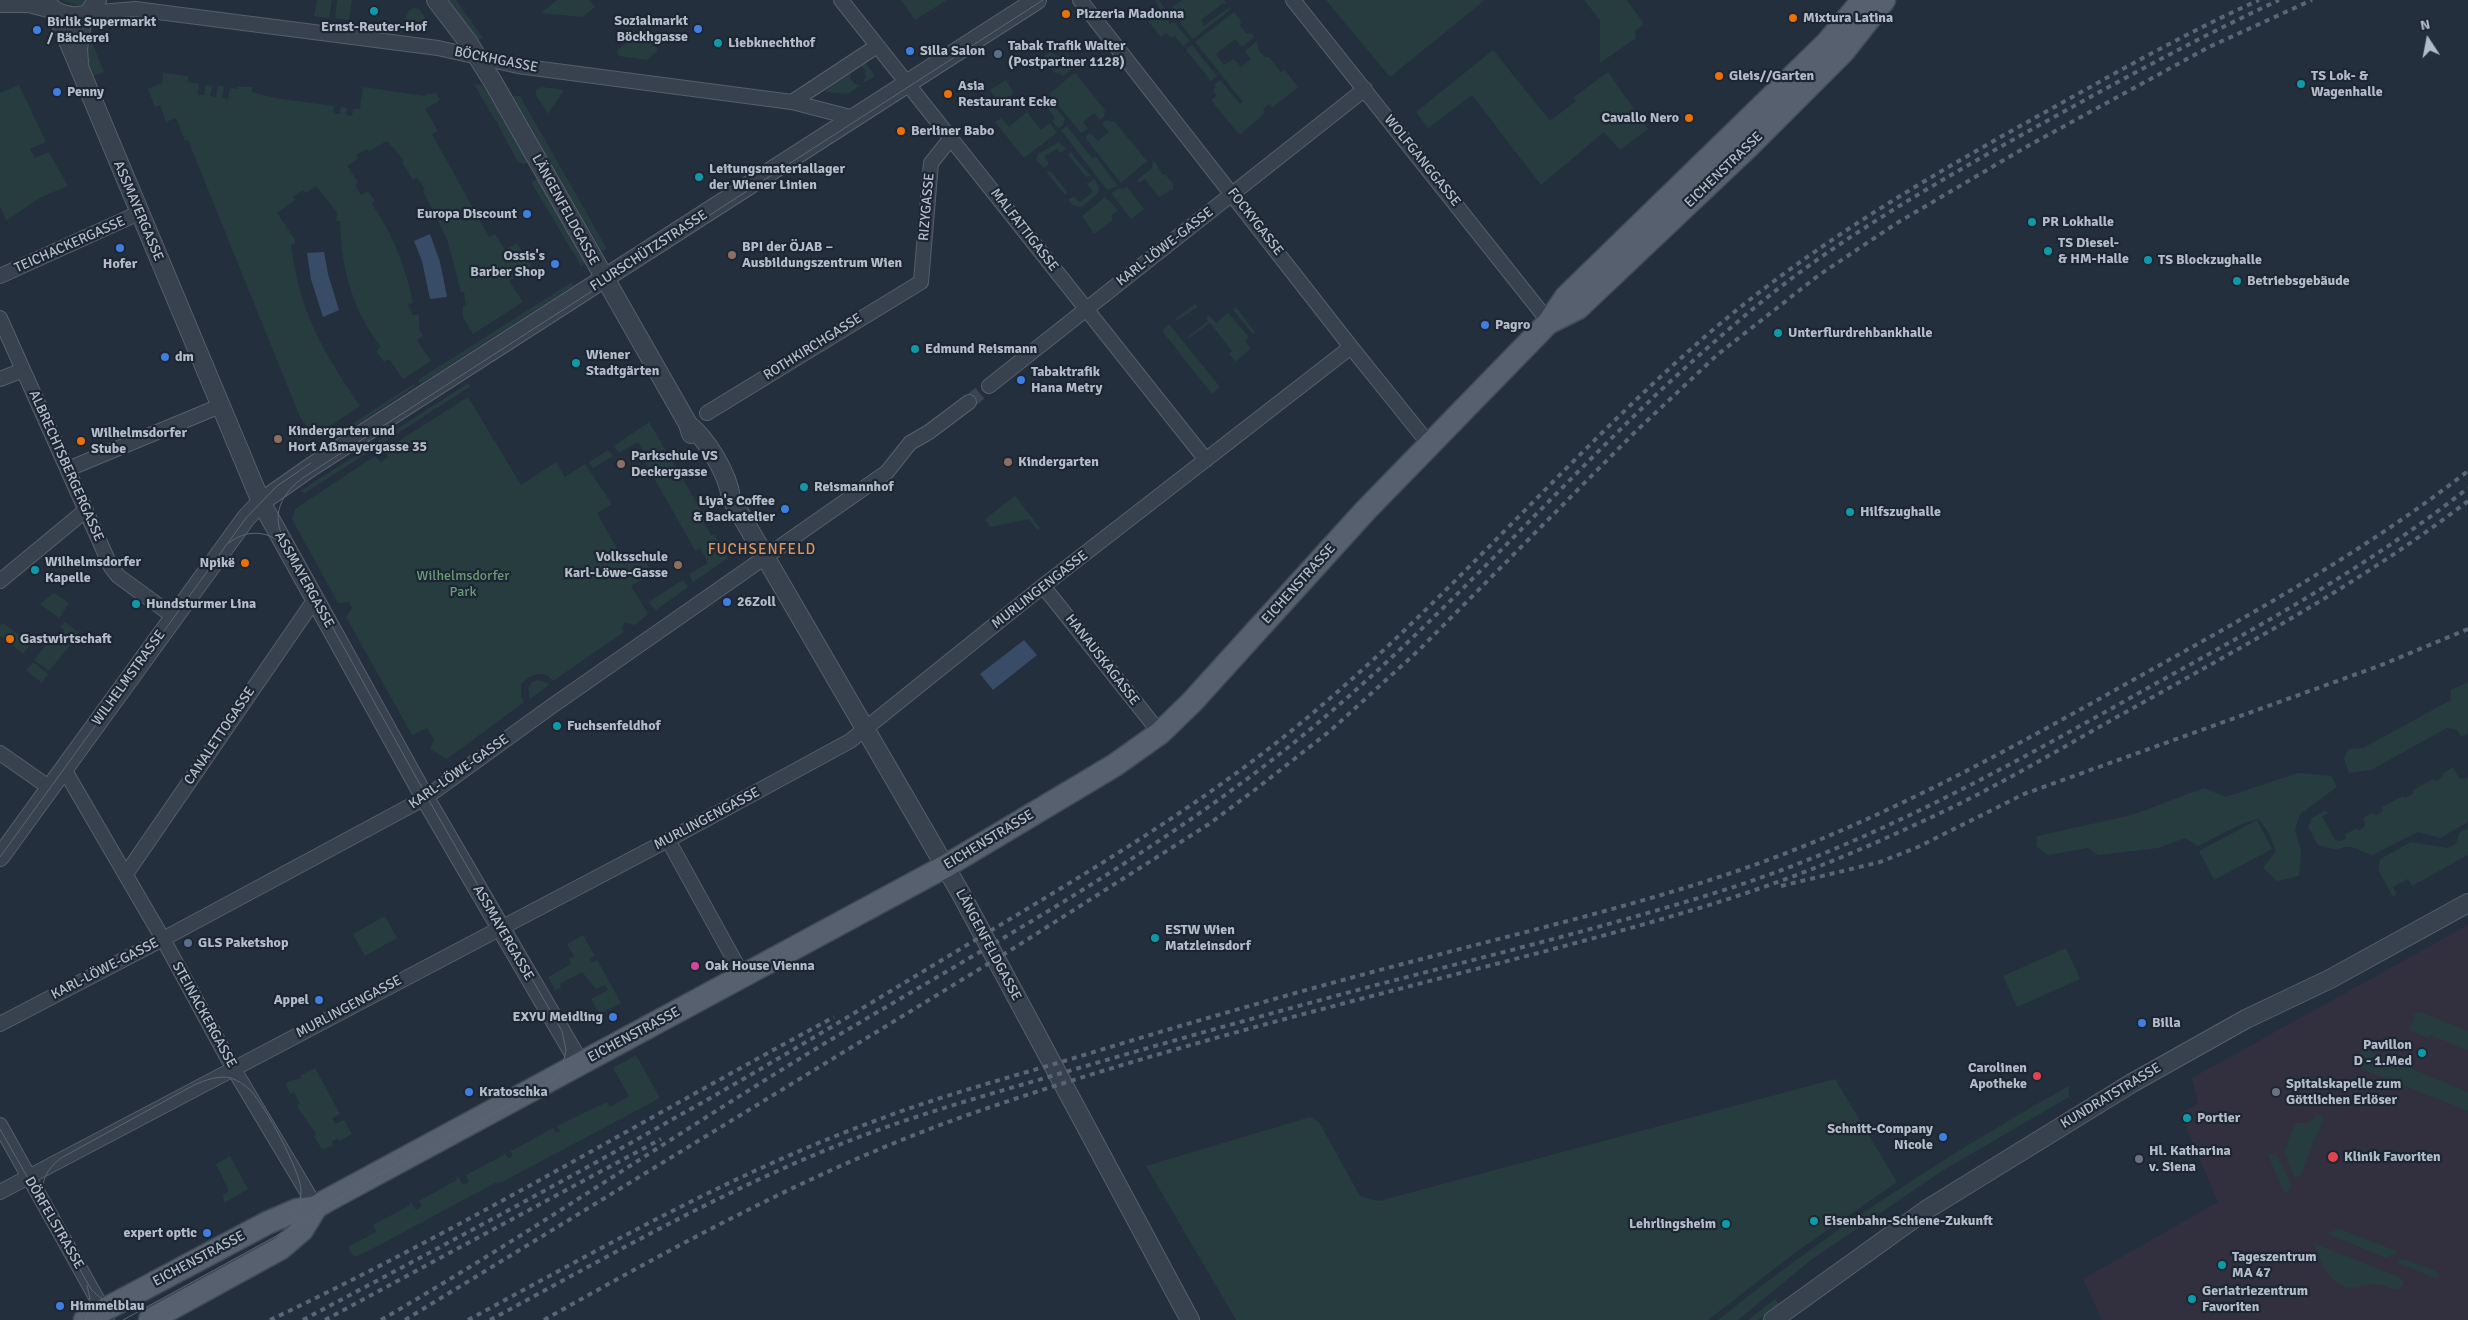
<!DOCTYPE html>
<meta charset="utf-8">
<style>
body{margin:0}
#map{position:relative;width:2468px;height:1320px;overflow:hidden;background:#242f3e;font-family:Signika,sans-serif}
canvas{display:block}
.north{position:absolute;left:2403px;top:15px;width:50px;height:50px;-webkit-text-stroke:4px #1d2633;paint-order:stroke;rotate:349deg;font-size:14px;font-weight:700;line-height:20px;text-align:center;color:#b4bcc9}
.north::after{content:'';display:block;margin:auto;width:18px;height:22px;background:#b4bcc9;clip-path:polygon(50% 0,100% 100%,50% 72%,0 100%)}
</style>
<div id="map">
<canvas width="2468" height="1320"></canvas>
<div class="north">N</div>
</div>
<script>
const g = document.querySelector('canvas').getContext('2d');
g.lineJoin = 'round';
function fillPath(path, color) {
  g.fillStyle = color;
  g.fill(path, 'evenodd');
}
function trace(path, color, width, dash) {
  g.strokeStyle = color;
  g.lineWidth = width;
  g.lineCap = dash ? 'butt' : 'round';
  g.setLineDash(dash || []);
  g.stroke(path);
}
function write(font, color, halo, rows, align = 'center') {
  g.font = font + ' Signika,sans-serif';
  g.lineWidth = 4.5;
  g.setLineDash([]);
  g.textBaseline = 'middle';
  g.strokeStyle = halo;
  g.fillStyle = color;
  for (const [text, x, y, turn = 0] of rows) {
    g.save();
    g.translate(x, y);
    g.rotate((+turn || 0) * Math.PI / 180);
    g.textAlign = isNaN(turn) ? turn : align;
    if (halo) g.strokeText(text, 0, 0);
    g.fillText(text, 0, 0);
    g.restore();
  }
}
const medical = new Path2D(`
 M2468,925V1320H2102L2083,1279L2218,1202L2180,1113L2198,1104L2192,1078Z`);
const green = new Path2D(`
 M61,0H86L84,4L78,6Z
 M317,0H332L329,18L314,16Z
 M337,0H352L349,20L335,18Z
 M447,0H456L483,38L475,41Z
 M557,0H589L595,7L583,17L541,13Z
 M901,0H947L915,20Z
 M1155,0H1159L1167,12L1164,15L1170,24L1174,22L1190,41L1183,46L1175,36L1171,38L1166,33L1161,37L1148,21L1161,11Z
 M1182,0H1224L1227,4H1222L1201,20L1204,26L1230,7L1231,9L1193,39L1180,23L1182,20L1172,7Z
 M1326,0H1485L1390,77Z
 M1584,0H1627L1644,24L1635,31L1636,38L1600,63V20Z
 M415,8L419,9L429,23L425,30L403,25L409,10Z
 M1234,12L1241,21L1240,26L1246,33L1252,34L1254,37L1242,47L1235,39L1216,54L1224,65L1234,59L1241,67L1251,59L1245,51L1257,41L1259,51L1265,57H1269L1281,72L1284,69L1298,87L1272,108L1269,104L1263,109L1265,113L1241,134L1238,133L1211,100L1217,96L1213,90L1216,87L1214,85L1220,80L1240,104L1243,102L1195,42Z
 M131,16L137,18L136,25L110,20Z
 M643,29L658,50L647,60L619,56L617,50Z
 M91,40L104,72L91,77C85,64 85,53 91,40Z
 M1192,45L1217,76L1211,81L1186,50Z
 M1493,50L1550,121L1576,101L1574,97L1608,72L1648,129L1620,150L1604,132L1541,185L1472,95L1428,128L1416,112Z
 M1049,52L1061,57L1067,53L1072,61L1069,64L1072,69L1063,76L1058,72L1056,74L1044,56Z
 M863,59L875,76L865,82L863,81L866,77L865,70L859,65Z
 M852,69L850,78L855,84L861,85L848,94L826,92L823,87Z
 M163,73L188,76V82L199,84L198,95H204L206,85L212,86L210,96L216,97L218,86L224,87L222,98L228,99L230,88L237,89L238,87H252V92L274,98L334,106L333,114H340L341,107L347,108L346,115L352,116L353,109H360L363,87L425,96L426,94L436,93L440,100L425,109L438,131L432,134L489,237L495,234L505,250L517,243L532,266L509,281L523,302L473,334L463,317V306L466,305L464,292H461L447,239L423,191L425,189L417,178L413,180L402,162L404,160L387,141L369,151L367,149L356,155L358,159L347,166L358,182L355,185L361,195L368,191L375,201L372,204C393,235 405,265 413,303L408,304L409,309H411L412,315H419V330L423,336L417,340L431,361L403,379L389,359L384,362L376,351L381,347C352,310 341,267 340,221H336L337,212L316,186L306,193L303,190L293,197L295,200L277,213L294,238L295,244L291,245C299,311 323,352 360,406L314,437L300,417L188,140L185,141L176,118L166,122L160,105L155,107L148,89L162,83Z
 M1073,74H1076L1105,110L1104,117L1100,120L1094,113L1083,122L1088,129L1081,133L1049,94Z
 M1006,80L1014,93L999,103L990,90Z
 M474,84L482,85L503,118L501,120L505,122L528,162L525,164L518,162L498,125V121L496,122Z
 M19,85L46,142L30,149L35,158L49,152L68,186L41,197L6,221L0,206V93Z
 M542,87L564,90L548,114L536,95V90Z
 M512,96H520L606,247L605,250H601Z
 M1052,104L1065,119L1063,125L1058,128L1052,121L1055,118L1047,107Z
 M1027,112L1041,130L1050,123L1057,133L1024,158L995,122L1001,118L1009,127Z
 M1106,120L1115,122L1147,161L1121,183L1086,139V136L1090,133L1098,141L1109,132L1102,124Z
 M1067,126L1092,158L1096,157L1118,186L1107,190L1061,130Z
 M1059,142L1066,149L1060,153L1057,149L1044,156L1049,164L1044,168L1036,160L1038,154Z
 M1071,152L1090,176L1086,177L1068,155Z
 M1153,159L1163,175L1165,174L1173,184V189L1159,197L1145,179L1140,183L1137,180L1152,168Z
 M1046,172H1051L1067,191L1066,196Z
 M537,179L586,262L581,266L531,182Z
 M1094,179L1099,187L1098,193L1082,207L1072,205L1068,200L1074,196L1080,202L1093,192L1087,184Z
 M1127,187L1144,209L1131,219L1111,193L1120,188L1123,189Z
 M1104,196L1118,210L1111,216L1113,220L1094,234L1082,216L1103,199Z
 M572,282L573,286L420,384L418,380Z
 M1195,304L1198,307L1176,321L1175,319Z
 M1236,307L1255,332L1253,334L1233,310Z
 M1228,313L1249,337L1245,341L1251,348L1230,367L1235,361L1229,354L1232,351L1210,323L1189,338L1188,337L1208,321L1206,318L1209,315L1216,323Z
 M1169,324L1220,387L1212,394L1162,331Z
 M414,384L415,386L352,428L350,425Z
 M467,384L471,386L305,493L300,491Z
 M468,397L521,485L556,462L565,477L585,464L612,504L597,513L623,559L641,551L649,568L646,570L648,576L631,586L648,614L635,625L624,622L622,629L624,632L553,681C543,669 530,674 521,684V696L524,702L447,759L430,749L434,740L427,728L412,735L346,617L352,608L349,602L338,603L292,519L295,509L375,456L381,462L388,457L386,449Z
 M649,422L704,515L702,518L711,536L714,534L728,558L693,582L689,574L708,563L700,548L695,550L643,459L647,456L638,442L619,453L614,446Z
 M608,450L613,456L593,468L589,462Z
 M1015,496L1040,528L1037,530L1029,519L990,527L985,519Z
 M683,580L688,587L656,610L648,602Z
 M54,593L69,603L59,618L40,604Z
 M65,622L79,633L73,640L63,633L64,630L60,627Z
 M3,623L31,644L23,654L12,645L13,642L9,638L6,640L0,636V625Z
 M54,635L57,638L60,636L71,644L49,671L34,660Z
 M33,662L48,674L42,683L26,670Z
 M538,680L550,684L530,699L528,688L532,682Z
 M2468,682V733L2461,737L2457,730L2447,728L2371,770L2349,773L2344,759L2348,749L2363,748L2451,700V690Z
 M2453,767L2459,778L2464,779L2468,777V822L2440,838L2418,832L2372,855C2358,851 2352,842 2337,850L2318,845L2308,827L2312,818L2324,811L2329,813L2322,816L2335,840L2341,841L2346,838L2345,835L2356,828L2358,831L2364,827L2365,823L2363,818L2372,813L2376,815L2383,811L2382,807L2403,796L2405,798L2413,794V790L2433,779L2436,781L2443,777L2442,774Z
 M2298,773L2331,776L2337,787L2300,814L2295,830L2301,852L2299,876L2277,881L2263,868L2276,851L2269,833L2258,819L2241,824L2198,846L2185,838L2158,848L2098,855L2088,848L2048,855L2036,846L2037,836L2132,815L2204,788L2226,797Z
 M2257,820L2272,849L2214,880L2199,851Z
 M2468,828V855L2412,886L2408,879L2393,887L2397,894L2393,897L2378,870L2380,859L2411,842L2448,848L2456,844L2459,833Z
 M385,916L397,938L365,956L353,934Z
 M583,935L595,956L590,958L592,963L597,960L621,1003L599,1014L591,999L608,990L605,985L596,989L582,972L560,984L561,988L555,990L548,977L571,964L569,959L574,956L567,944Z
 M2066,948L2080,979L2017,1007L2003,976Z
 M2421,1012L2468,1031V1050L2430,1035L2428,1038L2409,1030L2415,1015L2411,1013Z
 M2362,1048L2468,1092V1111L2362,1069L2358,1059Z
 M636,1055L660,1098L502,1182L495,1183L370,1250L354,1257L348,1247L376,1232L373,1225L410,1205L411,1201L416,1210L422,1206L419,1201L457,1180L456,1177L458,1176L463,1185L469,1182L466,1175L504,1155L503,1152L509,1158L513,1155L509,1149L513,1150L553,1128L556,1133L560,1131L557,1126L607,1102L610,1107L629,1096L613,1068Z
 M315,1068L340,1114L332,1118L335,1124L344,1120L352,1134L339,1141L338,1138L332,1141L333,1145L325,1149L321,1148L314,1136L316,1134L297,1106L300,1104L294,1092L290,1094L286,1085L287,1082L301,1078V1075Z
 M1835,1079L1897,1182L1796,1252L1708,1320H1236L1146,1166L1310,1117L1319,1122L1360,1196L1379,1201Z
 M2069,1086V1097L1942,1171L1811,1260L1738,1320H1718C1828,1232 1946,1155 2069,1086Z
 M2317,1115L2324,1117L2300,1176L2295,1178L2284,1152L2295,1123H2308Z
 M2267,1153L2278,1156L2292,1187L2288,1192H2284Z
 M230,1156L248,1189L224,1203L223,1195L229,1191L216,1164Z
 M2340,1229L2399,1252L2386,1258L2326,1233Z
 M2313,1243L2401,1278L2403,1284L2400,1288L2394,1290C2376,1281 2374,1285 2356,1287C2330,1291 2321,1261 2313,1243Z
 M2404,1259L2438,1272L2439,1275L2435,1278L2398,1263L2399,1260Z
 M1775,1299L1779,1304L1758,1320H1748Z`);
const water = new Path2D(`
 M430,234L440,262L447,297L430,299L422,261L414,241Z
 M324,252L328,274L339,310L323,317L311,279L307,253Z
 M1024,640L1037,655L993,690L980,674Z`);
const minorTunnel = new Path2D(`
 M969,402L989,386`);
const minor = new Path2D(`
 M841,0L1206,460
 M1080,0L1351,347L1429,444
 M1293,0L1549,322
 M89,13L135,9L438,48L518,66L792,102L854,118
 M792,102L877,46
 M0,276L139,213
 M0,318L111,567L118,576L173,616
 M0,379L23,370
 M989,386L1365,89
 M707,413L921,282L931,163L951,138
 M68,469L220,406
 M0,581L86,510
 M1043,586L1160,733
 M0,753L50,788
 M64,769L163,939L233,1068L316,1207
 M668,840L743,976
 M126,874L315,599
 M0,1024L163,939L425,798L552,706L887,472L910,443L929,432L969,402
 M0,1125L107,1317
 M0,1192L668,840L850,741L1043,586L1351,347`);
const tertiary = new Path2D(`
 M46,0C52,15 76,20 89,13L97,0
 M436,0L468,42L493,82L688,424L691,434
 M0,3H29L52,9
 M56,12L261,502L425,798L580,1064
 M79,62L78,49L83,16
 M688,424C707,439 728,474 731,498L960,892L1190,1320
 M0,857L246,518L261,502L311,467L1037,0
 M1773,1320L1926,1210L2132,1083L2246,1019L2330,979L2468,903`);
const primary = new Path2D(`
 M1550,322L1578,308L1749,146L1843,52L1884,0
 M85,1320L267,1223L297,1210L316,1207
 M150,1320L281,1248L302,1230L316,1207L326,1201L946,866L1115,765L1160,733L1192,702L1365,511L1549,322L1566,297L1827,43L1863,0`);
const tram = new Path2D(`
 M229,543C246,529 269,530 285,546
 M0,857L246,518L277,486L311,463
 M0,1129L91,1289C105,1305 124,1308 144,1304
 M48,1216C38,1193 40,1174 61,1158L194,1085C205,1080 219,1075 231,1078C239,1081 245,1085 251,1091C265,1106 300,1170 301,1190C301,1205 295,1217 285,1228
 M86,1320L90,1299L87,1285
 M123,1320L289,1229L365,1182L536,1091L552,1080L562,1068L566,1050L562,1031L427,797L283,538C271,513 282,493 304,477L1043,0`);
const rail = new Path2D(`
 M1781,886L1880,862L1918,847L2024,794L2379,666L2468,629
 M270,1320C463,1229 646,1118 834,1017
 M303,1320C429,1253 556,1186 680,1115C770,1065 859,1010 947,957C1056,891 1166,828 1267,750C1425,628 1551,472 1700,341C1808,246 1933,174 2058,105C2124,68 2190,31 2259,0
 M325,1320L661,1139
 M381,1320C531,1233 674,1135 822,1045C979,951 1142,863 1286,749C1422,641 1536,509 1661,390C1713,342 1766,295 1824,255C1898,204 1976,160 2054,117C2128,76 2202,36 2279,0
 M405,1320L1014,948L1209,824L1256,789L1330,731L1419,650L1633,434L1717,355L1819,275L1897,223L2026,147L2209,47L2312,0
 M468,1320C600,1249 731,1174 872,1122C937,1097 1004,1079 1071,1059C1194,1021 1317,986 1441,954C1540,928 1640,904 1737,871C1877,823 2005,752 2133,680C2248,616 2364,552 2468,471
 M490,1320C611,1255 730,1186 859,1137C920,1114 983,1096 1045,1078C1156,1045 1268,1014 1380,984C1488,956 1597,929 1705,896C1861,849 2004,769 2146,689C2256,628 2368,567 2468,488
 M544,1320C686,1240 827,1163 982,1110C1165,1047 1354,1001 1542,952C1613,933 1685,914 1755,890C1825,866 1893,836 1959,804C2019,774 2077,739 2135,707C2249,643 2364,581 2468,501`);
const markers = [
 [374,11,5,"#0f9aa8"],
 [1066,14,5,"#e8710a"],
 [1793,18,5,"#e8710a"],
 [698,29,5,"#3f7fe0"],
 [37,30,5,"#3f7fe0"],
 [718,43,5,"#0f9aa8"],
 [910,51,5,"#3f7fe0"],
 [998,54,5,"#5c6f8a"],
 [1719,76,5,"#e8710a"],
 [2301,84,5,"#0f9aa8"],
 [57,92,5,"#3f7fe0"],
 [948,94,5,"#e8710a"],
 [1689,118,5,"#e8710a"],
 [901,131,5,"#e8710a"],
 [699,177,5,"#0f9aa8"],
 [527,214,5,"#3f7fe0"],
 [2032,222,5,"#0f9aa8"],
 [120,248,5,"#3f7fe0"],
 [2048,251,5,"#0f9aa8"],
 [732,255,5,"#8d6e63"],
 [2148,260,5,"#0f9aa8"],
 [555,264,5,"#3f7fe0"],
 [2237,281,5,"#0f9aa8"],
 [1485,325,5,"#3f7fe0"],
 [1778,333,5,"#0f9aa8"],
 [915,349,5,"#0f9aa8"],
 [165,357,5,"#3f7fe0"],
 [576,363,5,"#0f9aa8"],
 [1021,380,5,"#3f7fe0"],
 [278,439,5,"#8d6e63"],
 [81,441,5,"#e8710a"],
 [1008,462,5,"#8d6e63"],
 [621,464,5,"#8d6e63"],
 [804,487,5,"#0f9aa8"],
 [785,509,5,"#3f7fe0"],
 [1850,512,5,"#0f9aa8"],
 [245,563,5,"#e8710a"],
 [678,565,5,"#8d6e63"],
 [35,570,5,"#0f9aa8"],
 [727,602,5,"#3f7fe0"],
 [136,604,5,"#0f9aa8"],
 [10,639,5,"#e8710a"],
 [557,726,5,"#0f9aa8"],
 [1155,938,5,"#0f9aa8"],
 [188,943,5,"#5c6f8a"],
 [695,966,5,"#d1479c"],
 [319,1000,5,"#3f7fe0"],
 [613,1017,5,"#3f7fe0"],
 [2142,1023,5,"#3f7fe0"],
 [2422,1053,5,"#0f9aa8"],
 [2037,1076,5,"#e0444e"],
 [469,1092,5,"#3f7fe0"],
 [2276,1092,5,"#6b7280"],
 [2187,1118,5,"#0f9aa8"],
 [1943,1137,5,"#3f7fe0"],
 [2333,1157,6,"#e0444e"],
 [2139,1159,5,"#6b7280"],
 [1814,1221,5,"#0f9aa8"],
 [1726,1224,5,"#0f9aa8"],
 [207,1233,5,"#3f7fe0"],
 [2222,1265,5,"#0f9aa8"],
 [2192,1299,5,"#0f9aa8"],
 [60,1306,5,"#3f7fe0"]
];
const poiNames = [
 ["Pizzeria Madonna",1076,14],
 ["Mixtura Latina",1803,18],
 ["Sozialmarkt",688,21,"right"],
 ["Böckhgasse",688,37,"right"],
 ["Birlik Supermarkt",47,22],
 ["/ Bäckerei",47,38],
 ["Ernst-Reuter-Hof",374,27,"center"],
 ["Liebknechthof",728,43],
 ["Tabak Trafik Walter",1008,46],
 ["(Postpartner 1128)",1008,62],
 ["Silla Salon",920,51],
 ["Gleis//Garten",1729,76],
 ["TS Lok- &",2311,76],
 ["Wagenhalle",2311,92],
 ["Asia",958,86],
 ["Restaurant Ecke",958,102],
 ["Penny",67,92],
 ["Cavallo Nero",1679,118,"right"],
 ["Berliner Babo",911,131],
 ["Leitungsmateriallager",709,169],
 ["der Wiener Linien",709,185],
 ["Europa Discount",517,214,"right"],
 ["PR Lokhalle",2042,222],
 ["TS Diesel-",2058,243],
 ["& HM-Halle",2058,259],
 ["BPI der ÖJAB –",742,247],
 ["Ausbildungszentrum Wien",742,263],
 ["Ossis's",545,256,"right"],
 ["Barber Shop",545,272,"right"],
 ["TS Blockzughalle",2158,260],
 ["Hofer",120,264,"center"],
 ["Betriebsgebäude",2247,281],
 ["Pagro",1495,325],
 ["Unterflurdrehbankhalle",1788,333],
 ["Edmund Reismann",925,349],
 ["Wiener",586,355],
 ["Stadtgärten",586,371],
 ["dm",175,357],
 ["Tabaktrafik",1031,372],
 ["Hana Metry",1031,388],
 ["Kindergarten und",288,431],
 ["Hort Aßmayergasse 35",288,447],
 ["Wilhelmsdorfer",91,433],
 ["Stube",91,449],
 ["Parkschule VS",631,456],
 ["Deckergasse",631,472],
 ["Kindergarten",1018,462],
 ["Reismannhof",814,487],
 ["Liya's Coffee",775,501,"right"],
 ["& Backatelier",775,517,"right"],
 ["Hilfszughalle",1860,512],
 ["Volksschule",668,557,"right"],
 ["Karl-Löwe-Gasse",668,573,"right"],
 ["Wilhelmsdorfer",45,562],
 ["Kapelle",45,578],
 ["Npikë",235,563,"right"],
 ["26Zoll",737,602],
 ["Hundsturmer Lina",146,604],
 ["Gastwirtschaft",20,639],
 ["Fuchsenfeldhof",567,726],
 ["ESTW Wien",1165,930],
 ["Matzleinsdorf",1165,946],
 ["GLS Paketshop",198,943],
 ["Oak House Vienna",705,966],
 ["Appel",309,1000,"right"],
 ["EXYU Meidling",603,1017,"right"],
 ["Billa",2152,1023],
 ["Pavillon",2412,1045,"right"],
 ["D - 1.Med",2412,1061,"right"],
 ["Carolinen",2027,1068,"right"],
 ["Apotheke",2027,1084,"right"],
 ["Spitalskapelle zum",2286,1084],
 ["Göttlichen Erlöser",2286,1100],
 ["Kratoschka",479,1092],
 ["Portier",2197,1118],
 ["Schnitt-Company",1933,1129,"right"],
 ["Nicole",1933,1145,"right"],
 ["Hl. Katharina",2149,1151],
 ["v. Siena",2149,1167],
 ["Klinik Favoriten",2344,1157],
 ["Eisenbahn-Schiene-Zukunft",1824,1221],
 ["Lehrlingsheim",1716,1224,"right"],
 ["expert optic",197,1233,"right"],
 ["Tageszentrum",2232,1257],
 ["MA 47",2232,1273],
 ["Geriatriezentrum",2202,1291],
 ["Favoriten",2202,1307],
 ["Himmelblau",70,1306]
];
const streetNames = [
 ["BÖCKHGASSE",496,60,11],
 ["WOLFGANGGASSE",1422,161,51],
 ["EICHENSTRASSE",1724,170,-44],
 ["RIZYGASSE",927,207,-85],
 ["LÄNGENFELDGASSE",565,210,61],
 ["ASSMAYERGASSE",138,211,67],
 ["FOCKYGASSE",1255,222,52],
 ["MALFATTIGASSE",1024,230,52],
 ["TEICHACKERGASSE",70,245,-24],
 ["KARL-LÖWE-GASSE",1165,247,-38],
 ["FLURSCHÜTZSTRASSE",649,251,-33],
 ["ROTHKIRCHGASSE",813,347,-32],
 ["ALBRECHTSBERGERGASSE",66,466,66],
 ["ASSMAYERGASSE",304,580,61],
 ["EICHENSTRASSE",1299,584,-48],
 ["MURLINGENGASSE",1040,590,-38],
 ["HANAUSKAGASSE",1102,660,52],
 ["WILHELMSTRASSE",129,678,-54],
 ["CANALETTOGASSE",220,736,-56],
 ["KARL-LÖWE-GASSE",459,772,-35],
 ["MURLINGENGASSE",707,819,-28],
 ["EICHENSTRASSE",989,840,-31],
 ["ASSMAYERGASSE",503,933,60],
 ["LÄNGENFELDGASSE",988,945,62],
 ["KARL-LÖWE-GASSE",105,969,-27],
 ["MURLINGENGASSE",349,1007,-28],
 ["STEINACKERGASSE",204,1015,61],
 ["EICHENSTRASSE",634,1035,-28],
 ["KUNDRATSTRASSE",2111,1096,-31],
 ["DÖRFELSTRASSE",54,1223,60],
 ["EICHENSTRASSE",199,1259,-28]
];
const parkNames = [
 ["Wilhelmsdorfer",463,576],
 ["Park",463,592]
];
const neighbourhoodNames = [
 ["FUCHSENFELD",762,550]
];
fillPath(medical, '#32303f');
fillPath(green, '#263c3f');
fillPath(water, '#394c67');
trace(minorTunnel, '#3a4453', 14, [14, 7]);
trace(minor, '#565f6c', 16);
trace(tertiary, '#565f6c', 20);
trace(primary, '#414a57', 25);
trace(minor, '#38414e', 14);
trace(tertiary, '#38414e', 18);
trace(primary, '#56606e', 22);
trace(tram, '#5a6575', 1);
trace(rail, '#5a6575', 4, [5, 5]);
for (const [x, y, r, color] of markers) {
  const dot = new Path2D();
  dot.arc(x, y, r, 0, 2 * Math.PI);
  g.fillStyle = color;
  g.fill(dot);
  trace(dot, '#1d2633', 2);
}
write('bold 14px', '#b4bcc9', '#1d2633', poiNames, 'left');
write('14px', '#b4bcc9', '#1d2633', streetNames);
write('14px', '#6b9a76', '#1d2633', parkNames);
g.letterSpacing = '1px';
write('15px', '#d59563', '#1d2633', neighbourhoodNames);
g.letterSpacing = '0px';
</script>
